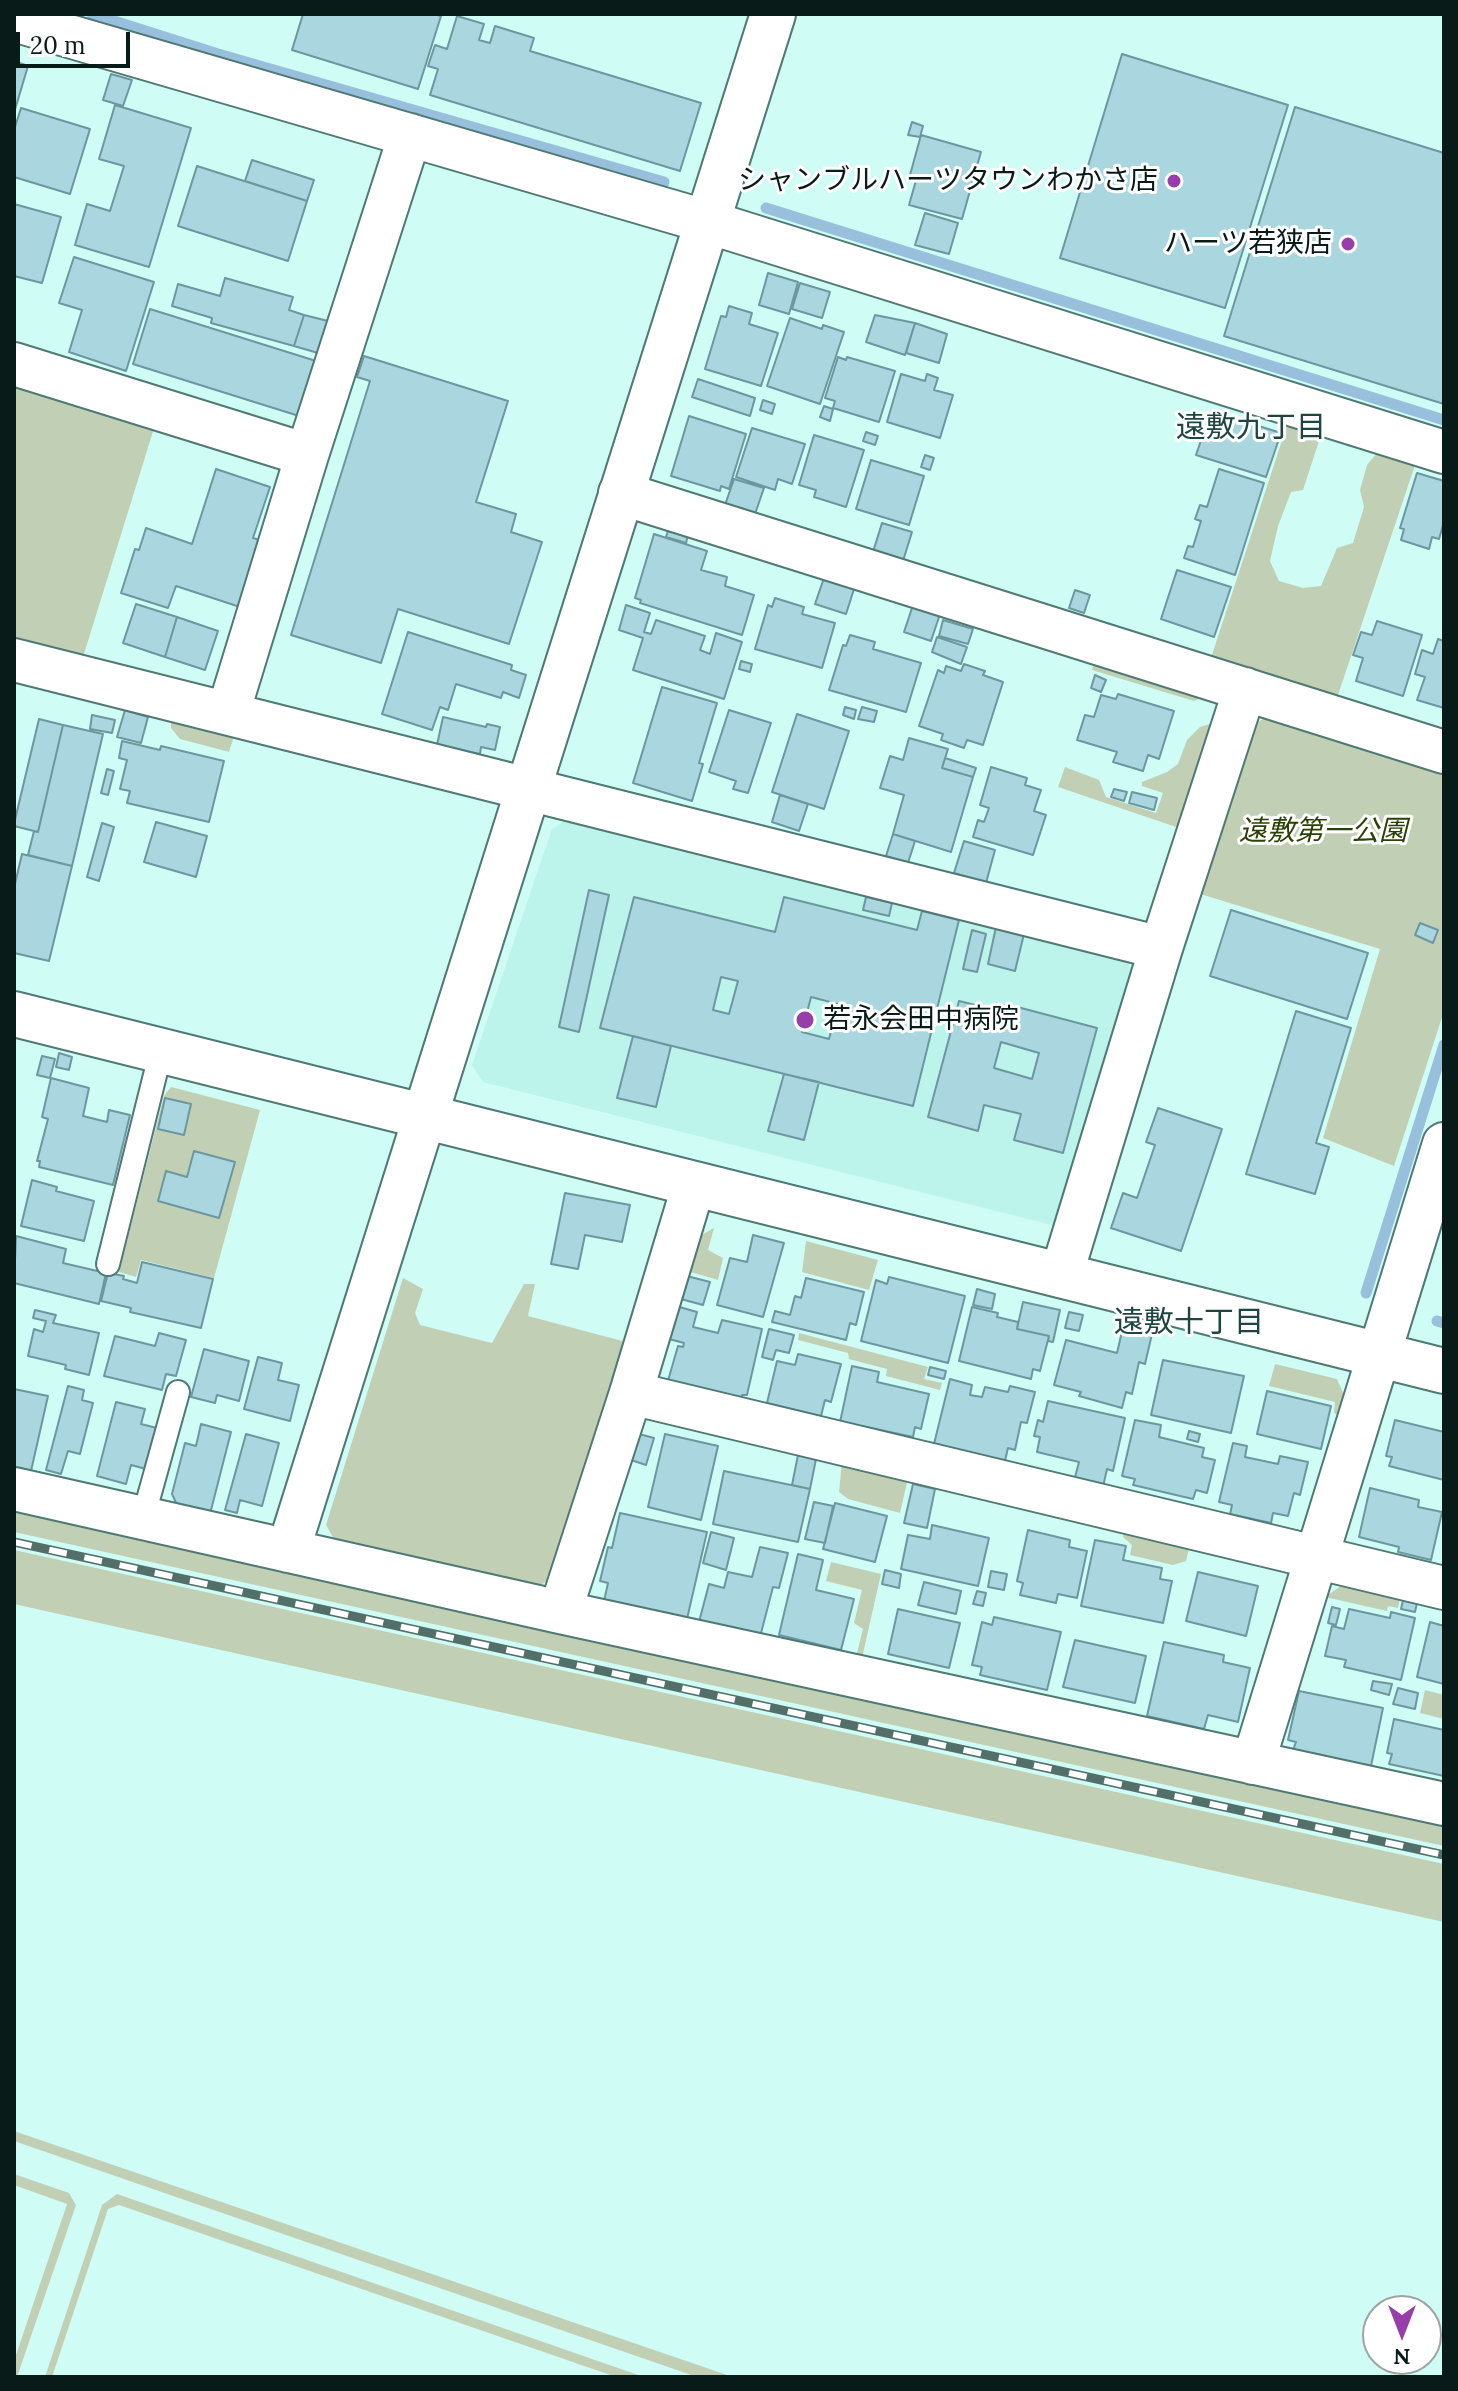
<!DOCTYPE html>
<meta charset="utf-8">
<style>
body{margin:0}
#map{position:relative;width:1458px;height:2391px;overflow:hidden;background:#cffcf5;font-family:Lora,serif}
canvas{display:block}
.frame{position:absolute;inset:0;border:16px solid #091b18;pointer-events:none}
.north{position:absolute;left:1362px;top:2295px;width:80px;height:80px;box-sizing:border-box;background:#fff;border:2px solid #9da4a3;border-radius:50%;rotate:180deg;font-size:22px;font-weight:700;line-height:32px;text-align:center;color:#091b18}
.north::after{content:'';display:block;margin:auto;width:28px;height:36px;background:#973eaa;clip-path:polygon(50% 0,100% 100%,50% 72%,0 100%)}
.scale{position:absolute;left:16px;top:32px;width:114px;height:36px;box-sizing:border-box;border:4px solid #091b18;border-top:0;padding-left:10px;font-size:24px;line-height:28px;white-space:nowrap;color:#091b18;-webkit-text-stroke:6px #fff;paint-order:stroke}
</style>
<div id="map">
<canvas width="1458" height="2391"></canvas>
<div class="frame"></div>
<div class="north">N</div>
<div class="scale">20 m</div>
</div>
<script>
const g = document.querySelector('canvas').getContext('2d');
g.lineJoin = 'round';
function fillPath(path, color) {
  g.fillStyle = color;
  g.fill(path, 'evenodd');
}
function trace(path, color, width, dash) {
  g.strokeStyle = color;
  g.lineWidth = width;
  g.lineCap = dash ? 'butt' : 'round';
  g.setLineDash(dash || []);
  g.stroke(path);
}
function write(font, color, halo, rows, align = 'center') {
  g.font = font + ' Lora,"Noto Sans JP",serif';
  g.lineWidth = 6;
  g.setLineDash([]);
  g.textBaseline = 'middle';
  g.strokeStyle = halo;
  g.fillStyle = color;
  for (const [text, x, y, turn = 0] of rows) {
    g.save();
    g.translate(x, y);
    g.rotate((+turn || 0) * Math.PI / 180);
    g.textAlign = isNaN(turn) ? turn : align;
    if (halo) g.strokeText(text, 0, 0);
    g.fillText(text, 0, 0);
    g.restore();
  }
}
const built = new Path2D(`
 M574,815L1122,954L1136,976L1060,1227L483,1082L472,1065L552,829Z`);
const green = new Path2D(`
 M14,379L155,425L83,657L14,641Z
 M1287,425L1321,435L1303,490L1291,492L1278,526L1270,561L1279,581L1303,588L1321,586L1337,548L1353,543L1364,507L1360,490L1367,465L1377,453L1415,465L1336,701L1210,661Z
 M1095,659L1208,695L1194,701L1092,670Z
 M1270,715L1444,771V1011L1394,1166L1323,1138L1380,949L1197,893L1249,727Z
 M171,717L235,733L229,752L180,739L171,728Z
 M1216,722L1182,829L1058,787L1065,767L1099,780L1106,797L1156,813L1163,793L1142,786V782L1167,772L1178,764L1187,740L1200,727Z
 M171,1087L260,1110L214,1278L141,1260L136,1277L119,1272L164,1096Z
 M714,1228L708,1250L723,1258L718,1280L684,1270L693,1240Z
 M806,1241L878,1260L869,1290L802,1272Z
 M403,1278L423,1289L415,1313L420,1325L492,1343L524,1284H535L528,1316L630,1343L555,1576L536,1588L338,1546L326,1525Z
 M799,1333L928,1367L924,1379L942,1383L940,1390L886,1376L887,1369L849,1359L848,1353L798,1340Z
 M1275,1364L1337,1379L1344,1395L1339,1415L1334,1413L1335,1402L1269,1386Z
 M842,1462L908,1478L900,1513L848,1499L839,1492Z
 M14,1511L559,1633L1444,1824V1846L14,1532Z
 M1125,1528L1190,1544L1186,1561L1173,1565L1130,1555L1132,1545L1123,1537Z
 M14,1550L1444,1864V1922L14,1604Z
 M831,1562L881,1574L862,1658L856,1657L863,1629L854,1623L862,1590L826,1581Z
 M1348,1581L1401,1593L1398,1608L1388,1606L1387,1611L1325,1597Z
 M1425,1690L1444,1695V1719L1420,1713Z
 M14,2131L733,2377H697L14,2141Z
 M14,2174L69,2193L76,2205L17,2377H14V2361L67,2204L14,2185Z
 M117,2194L644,2377H616L119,2205L108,2209L52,2377H45L102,2205Z`);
const stream = new Path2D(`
 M92,14L218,54L664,182
 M766,208L1444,420
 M1366,1293L1444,1045
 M1437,1321L1444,1323`);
const building = new Path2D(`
 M303,14H434L441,16L418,89L292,50Z
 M457,16L484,24L479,40L490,43L495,26L534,38L530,51L701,103L680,171L430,95L438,69L428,66L435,45L447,49Z
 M1122,54L1288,105L1225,308L1060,258Z
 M14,61L28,66L14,113Z
 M111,74L132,80L123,106L103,100Z
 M115,105L191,128L149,267L75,245L87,204L110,211L124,166L99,159Z
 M1295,107L1444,153V404L1224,336Z
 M21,108L90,129L70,194L14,177V130Z
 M912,122L923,126L920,137L908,135Z
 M921,135L981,152L962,219L909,205L917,177L910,175Z
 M252,160L314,180L307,201L245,181Z
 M197,166L307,201L288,261L178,226Z
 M14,204L61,217L42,283L14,276Z
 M925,213L958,223L949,254L915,245Z
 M74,257L154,282L126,371L69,352L82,310L59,303Z
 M768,273L798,282L789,314L759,305Z
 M225,278L293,297L289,310L304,315L294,346L211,323L212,318L172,306L178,284L220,296Z
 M800,283L830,292L822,318L792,309Z
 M729,306L752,313L749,324L778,333L761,386L705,369L721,316L726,317Z
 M150,309L316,361L299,416L133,364Z
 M304,315L328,321L318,353L294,346Z
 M875,315L915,323L905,355L866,342Z
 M790,318L822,329L823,325L844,332L820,404L767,386Z
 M915,323L947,334L939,363L906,353Z
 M364,356L508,401L476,502L516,514L511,532L542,542L509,644L398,609L381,663L291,635L370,381L357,377Z
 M838,357L846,360L847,357L895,371L879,422L833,408L835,401L825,398Z
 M901,374L925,381L927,374L938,378L934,390L953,395L940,438L887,422Z
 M698,379L755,398L750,416L692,397Z
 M763,400L775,404L772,414L760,410Z
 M824,406L833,409L830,421L820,417Z
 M1211,411L1281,433L1266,477L1196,455Z
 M689,416L746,434L729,489L721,486L720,491L671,476Z
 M752,428L805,444L792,484L778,479L775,490L736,477Z
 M866,432L878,436L875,445L863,441Z
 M814,435L864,450L846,507L814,497L816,490L799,485Z
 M925,455L934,458L930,470L921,467Z
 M871,460L924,476L909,525L856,509Z
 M216,469L270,487L253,538L263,541L240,607L176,586L168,608L121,593L135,549L139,550L146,528L192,544Z
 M1219,469L1264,483L1235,575L1184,558L1188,546L1193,547L1201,521L1195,519L1200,505L1207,507Z
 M1417,473L1444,481V522L1439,539L1432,537L1429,549L1401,540L1404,529L1400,528Z
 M734,479L764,488L755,514L725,505Z
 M882,523L912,532L903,561L873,552Z
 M670,525L689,531L686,543L666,537Z
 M654,534L707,551L701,570L727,577L725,586L754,595L742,635L640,603L641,600L635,598Z
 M1177,570L1231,587L1214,637L1161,619Z
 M825,575L855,586L846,614L815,604Z
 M1075,590L1090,595L1084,613L1069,608Z
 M775,598L804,607L802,614L835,623L822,668L755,649L768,605L772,607Z
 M914,602L941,611L931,641L904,632Z
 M136,604L177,617L165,657L123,643Z
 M626,605L650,613L644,632L651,634L656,620L705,636L700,650L710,654L716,633L742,642L724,699L633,670L643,638L619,630Z
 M177,617L218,631L205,670L165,657Z
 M943,620L973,629L968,644L939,636Z
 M1377,621L1422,635L1403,696L1356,681L1363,658L1353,655L1361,632L1372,635Z
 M408,632L512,665L511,670L526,675L519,698L503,692L501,698L456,684L448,710L440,707L432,730L382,714Z
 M850,635L875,642L873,649L921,663L906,712L829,690L843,645L846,646Z
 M937,637L967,647L961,664L932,652Z
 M1438,639L1444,641V708L1417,700L1425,677L1415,674L1422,650L1433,654Z
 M741,661L752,664L750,672L739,669Z
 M964,664L985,671L983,675L1003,682L983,745L967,740L964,748L941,740L943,734L919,726L938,670L944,673L946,666L961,671Z
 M1095,675L1106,680L1101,692L1091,688Z
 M662,687L717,703L699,763L703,764L692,801L633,783Z
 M1118,694L1174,711L1159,759L1148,755L1143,771L1113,762L1117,752L1077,740L1085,715L1094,717L1101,695L1116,699Z
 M845,707L856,710L854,719L843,715Z
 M862,707L877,711L874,722L858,719Z
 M125,710L148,717L141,743L117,737Z
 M729,710L771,723L748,793L733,789L736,781L709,772Z
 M797,714L849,731L824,809L772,792Z
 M92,715L115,720L112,733L90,729Z
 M443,717L486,727L487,724L500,727L495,750L481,747L480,754L437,745Z
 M39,719L63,725L38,832L14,826V824Z
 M63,725L103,734L72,866L28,855L34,831L38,832Z
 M909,738L948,749L942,768L973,777L951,852L893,834L904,795L880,788L890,756L903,760Z
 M122,741L160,750L161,746L224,761L209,822L127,803L130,791L120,789L127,760L119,758Z
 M945,758L976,768L973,777L942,768Z
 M991,767L1027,778L1025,785L1041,790L1034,811L1046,815L1033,855L973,837L978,820L984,822L989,808L980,805Z
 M107,769L114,771L108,795L101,793Z
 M1114,789L1127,792L1124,801L1111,797Z
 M1132,792L1157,798L1154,810L1129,803Z
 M780,795L808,804L799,831L772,822Z
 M156,822L207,836L196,877L144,862Z
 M102,823L114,827L99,881L87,877Z
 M893,834L915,841L908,863L886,856Z
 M964,841L995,850L986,883L954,873Z
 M22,854L72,866L49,961L14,953V888Z
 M589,890L609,895L579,1032L559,1027Z
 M634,897L775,932L784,897L917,930L922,911L959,920L913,1106L600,1028ZM721,977L738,981L729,1014L713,1010ZM811,997L838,1004L829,1039L802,1032Z
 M866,897L892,903L889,916L863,910Z
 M1231,910L1368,953L1347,1019L1210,976Z
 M1420,923L1438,930L1433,943L1415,935Z
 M996,927L1024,934L1015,971L988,964Z
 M972,930L986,934L977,972L963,969Z
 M959,1001L1004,1012L1006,1004L1097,1028L1063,1153L1014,1140L1021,1114L984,1105L978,1131L928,1117ZM1001,1042L1039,1053L1032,1079L994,1068Z
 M1296,1011L1351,1028L1316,1143L1329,1147L1315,1194L1246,1174Z
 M633,1036L671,1046L656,1107L617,1098Z
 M59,1053L72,1057L69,1070L56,1067Z
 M42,1056L55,1059L50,1078L37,1075Z
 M784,1074L819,1082L804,1140L768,1131Z
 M51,1078L89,1088L83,1116L107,1122L109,1110L130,1115L113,1185L39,1167L40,1161H37L48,1119L42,1117Z
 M165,1098L191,1104L184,1135L158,1129Z
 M1158,1108L1222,1129L1181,1251L1111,1228L1123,1193L1137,1198L1155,1145L1146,1142Z
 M194,1151L235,1162L219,1218L158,1201L166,1171L187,1177Z
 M32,1180L57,1187L56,1191L94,1201L84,1241L21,1226Z
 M565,1193L630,1205L622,1242L585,1235L578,1269L551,1264Z
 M753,1235L784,1243L763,1317L717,1305L730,1258L747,1262Z
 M16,1236L66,1249L63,1263L106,1273L99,1304L14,1283Z
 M142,1262L213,1279L201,1328L130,1312L131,1308L101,1301L108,1273L124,1276L123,1279L137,1283Z
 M683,1275L710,1282L703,1305L677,1298Z
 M889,1277L965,1296L948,1363L861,1341L876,1280L887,1284Z
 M806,1278L864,1292L856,1325L850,1323L846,1340L772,1322L775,1311L790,1315L795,1296L801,1298Z
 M977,1289L995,1294L992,1309L973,1305Z
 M1023,1302L1060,1310L1053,1342L1048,1341L1049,1336L1017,1329Z
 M676,1306L697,1312L693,1327L718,1333L722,1320L762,1329L747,1395H742L741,1402L667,1384L678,1346L683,1347L684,1343L669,1339Z
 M972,1307L998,1313L997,1317L1018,1322L1017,1329L1049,1336L1040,1371L1033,1369L1031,1379L959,1361Z
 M35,1310L56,1315L53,1323L99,1333L89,1375L65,1369L66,1365L28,1356L34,1329L43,1332L46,1321L33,1318Z
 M1069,1312L1083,1315L1079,1331L1065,1328Z
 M1123,1327L1152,1334L1145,1364L1139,1362L1132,1394L1126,1392L1122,1408L1079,1396L1081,1392L1054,1385L1066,1340L1117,1353Z
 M769,1329L794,1335L789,1353L776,1350L773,1360L762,1357Z
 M159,1333L186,1340L176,1376L166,1374L162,1390L104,1376L115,1336L155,1346Z
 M204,1349L249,1361L239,1401L217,1395L215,1403L191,1397Z
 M798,1354L841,1364L831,1402L825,1400L821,1416L767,1403L777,1361L795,1365Z
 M258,1357L282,1363L278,1380L299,1385L290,1421L244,1409Z
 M1163,1360L1244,1376L1231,1433L1151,1415Z
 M852,1366L879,1372L877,1382L929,1394L921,1429L915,1427L913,1437L862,1426L861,1432L839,1427Z
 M930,1367L946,1371L944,1379L928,1375Z
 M950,1379L972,1385L970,1395L982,1397L985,1387L1008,1392L1010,1386L1035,1392L1027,1423L1021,1422L1015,1450L1008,1448L1004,1465L933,1448Z
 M68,1386L84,1390L82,1400L93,1403L80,1454L68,1451L61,1474L46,1470Z
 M14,1389L48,1396L31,1471L14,1467Z
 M1267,1391L1331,1406L1321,1449L1257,1434Z
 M1048,1401L1125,1418L1113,1471L1107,1469L1103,1487L1074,1481L1079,1462L1037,1452L1040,1437L1034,1436L1038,1420L1043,1422Z
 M116,1402L145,1409L141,1424L157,1428L146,1469L131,1465L126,1484L97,1476Z
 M1135,1420L1161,1425L1159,1437L1204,1448L1202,1457L1215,1460L1207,1493L1196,1490L1193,1499L1133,1485L1135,1479L1122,1476Z
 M1395,1420L1444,1432V1480L1389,1466L1392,1457L1386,1456Z
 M201,1424L231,1432L210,1514L178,1507L172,1494L185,1443L196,1446Z
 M1189,1431L1200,1434L1198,1442L1187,1439Z
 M246,1434L279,1443L262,1506L240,1500L237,1513L225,1510Z
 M639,1434L654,1438L646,1465L631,1460Z
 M665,1434L718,1446L701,1520L648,1507Z
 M1233,1443L1247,1446L1245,1457L1278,1464L1280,1456L1308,1462L1300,1495L1294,1493L1288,1516L1273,1513L1271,1523L1230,1514L1232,1505L1219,1502Z
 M798,1455L816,1459L810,1489L792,1485Z
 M724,1471L810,1489L798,1542L713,1524Z
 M913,1484L935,1489L927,1528L904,1523Z
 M1370,1488L1419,1500L1418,1507L1442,1512L1431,1560L1398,1552L1399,1547L1359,1537Z
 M814,1502L833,1506L825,1543L805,1539Z
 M835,1503L887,1516L875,1562L823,1549Z
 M620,1513L707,1532L687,1619L604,1601L608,1583L600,1581L608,1547L612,1548Z
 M932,1525L989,1538L978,1586L901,1569L908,1535L930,1539Z
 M1028,1530L1070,1540L1069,1547L1087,1551L1077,1598L1058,1594L1056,1603L1020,1595L1023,1583L1017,1581Z
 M711,1532L734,1538L726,1570L703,1563Z
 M1095,1540L1126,1546L1123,1560L1162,1568L1160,1579L1172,1581L1163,1623L1081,1606Z
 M760,1547L788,1553L779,1588L773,1587L760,1637L699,1622L709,1584L724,1588L728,1572L752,1577Z
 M798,1554L823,1560L816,1590L854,1599L841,1650L779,1635Z
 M885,1570L901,1574L899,1588L882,1584Z
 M991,1571L1007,1574L1004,1590L988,1587Z
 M1198,1572L1258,1586L1246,1636L1186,1621Z
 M924,1582L961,1591L956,1614L918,1605Z
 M977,1591L986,1593L983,1606L973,1604Z
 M1403,1600L1417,1603L1415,1612L1401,1609Z
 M1332,1607L1340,1609L1336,1625L1328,1623Z
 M898,1609L960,1623L949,1668L888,1654Z
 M1349,1609L1390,1618L1391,1612L1415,1618L1401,1680L1344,1667L1346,1660L1325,1656L1332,1626L1344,1629Z
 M994,1617L1061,1632L1047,1690L980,1675L982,1667L972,1665L982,1622L992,1625Z
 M1430,1622L1444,1626V1684L1417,1677Z
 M1075,1640L1146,1656L1135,1703L1063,1687Z
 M1164,1642L1224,1655L1223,1662L1250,1668L1238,1722L1208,1715L1204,1729L1147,1716Z
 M1373,1681L1392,1684L1389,1695L1371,1690Z
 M1398,1688L1418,1693L1415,1709L1393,1704Z
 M1299,1691L1383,1708L1371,1766L1293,1750L1296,1742L1288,1740Z
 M1394,1719L1444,1730V1776L1389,1764L1392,1754L1387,1753Z`);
const service = new Path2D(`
 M108,1264L161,1051
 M143,1518L178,1392`);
const minor = new Path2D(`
 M14,20L708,222L1444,452
 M14,364L307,455
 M620,493L1444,752
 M14,660L1161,948
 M228,713L307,455L410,135
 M1061,1276L1161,948L1245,689
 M631,1393L694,1184
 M14,1489L560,1612L1444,1804
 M288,1551L425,1116
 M560,1612L631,1393L1444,1588
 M1253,1763L1444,1144`);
const tertiary = new Path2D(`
 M14,1014L1444,1371
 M425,1116L773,14`);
const rail = new Path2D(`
 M14,1542L1444,1855`);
const markers = [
 [1174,181,8,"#973eaa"],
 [1348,244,8,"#973eaa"],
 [805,1020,10,"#973eaa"]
];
const poiNames = [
 ["シャンブルハーツタウンわかさ店",1158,181],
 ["ハーツ若狭店",1332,244],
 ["若永会田中病院",823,1020,"left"]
];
const parkNames = [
 ["遠敷第一公園",1323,832]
];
const neighbourhoodNames = [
 ["遠敷九丁目",1251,428],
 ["遠敷十丁目",1189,1323]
];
fillPath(built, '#bcf3eb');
fillPath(green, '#c1d0b4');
trace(stream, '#98bfdb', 11);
fillPath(building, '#aad6df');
trace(building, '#6d979f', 2);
trace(service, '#4f7972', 26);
trace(minor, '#4f7972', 46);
trace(tertiary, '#4f7972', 48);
trace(service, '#fff', 22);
trace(minor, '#fff', 42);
trace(tertiary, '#fff', 44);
trace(rail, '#536f6a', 9);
trace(rail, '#fff', 6, [18]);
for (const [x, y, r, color] of markers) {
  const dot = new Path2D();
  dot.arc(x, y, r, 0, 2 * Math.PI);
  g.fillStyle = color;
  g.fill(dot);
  trace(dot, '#fff', 3);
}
write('28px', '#091b18', '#fff', poiNames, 'right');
write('italic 28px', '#2a4105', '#fff', parkNames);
write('30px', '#1d4641', '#fff', neighbourhoodNames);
</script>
